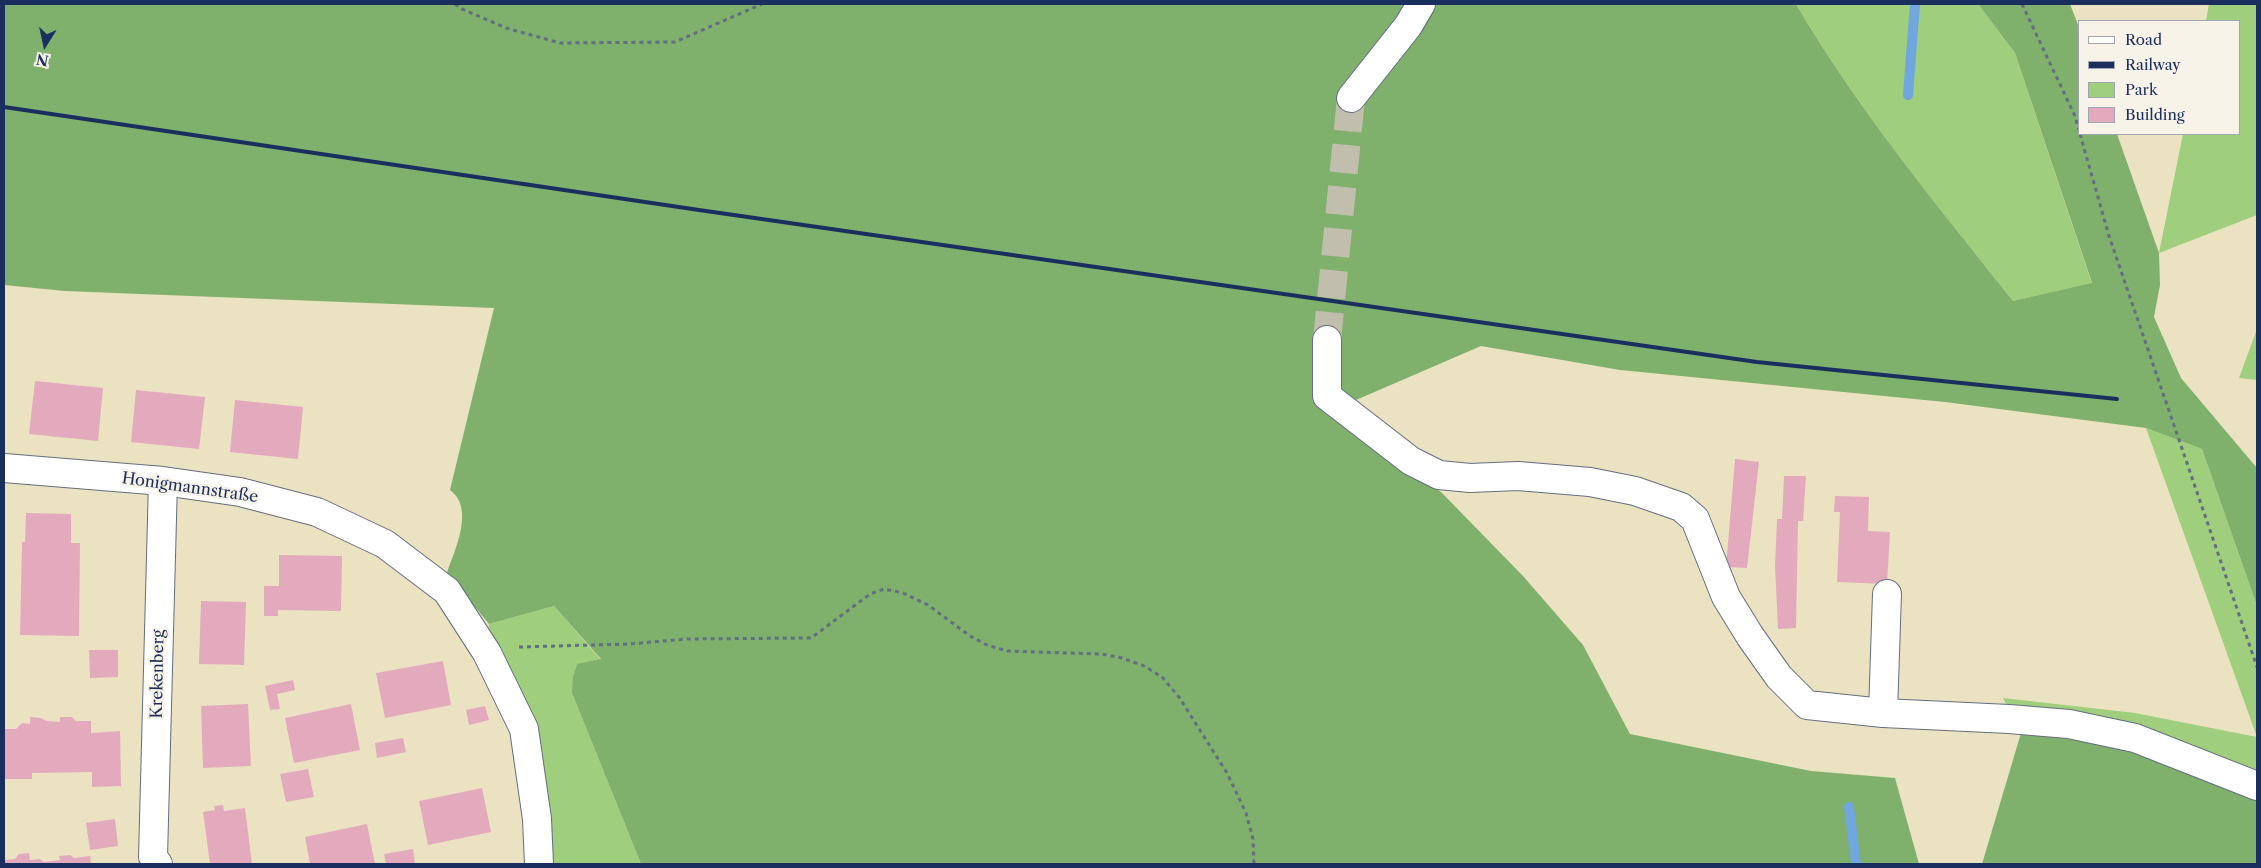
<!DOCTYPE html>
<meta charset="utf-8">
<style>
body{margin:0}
#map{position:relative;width:2261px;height:868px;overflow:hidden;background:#ebe2c2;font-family:"Libre Caslon Text",serif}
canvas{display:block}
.frame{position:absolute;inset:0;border:5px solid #1b2f5e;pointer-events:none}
.legend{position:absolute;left:2078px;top:20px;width:162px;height:115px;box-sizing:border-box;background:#f7f3e8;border:1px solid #9fa5b1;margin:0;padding:6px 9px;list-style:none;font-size:15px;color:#1b2f5e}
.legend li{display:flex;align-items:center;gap:10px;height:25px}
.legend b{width:25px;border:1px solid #9fa5b1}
.north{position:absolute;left:20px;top:20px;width:50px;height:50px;-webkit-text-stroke:4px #f7f3e8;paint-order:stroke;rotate:190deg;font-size:14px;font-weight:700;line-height:20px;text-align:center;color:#1b2f5e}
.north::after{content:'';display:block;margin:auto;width:18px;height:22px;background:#1b2f5e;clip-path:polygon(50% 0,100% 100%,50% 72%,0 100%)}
</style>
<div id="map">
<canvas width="2261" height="868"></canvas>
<div class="frame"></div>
<ul class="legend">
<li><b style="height:6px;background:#fff"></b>Road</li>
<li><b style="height:6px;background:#1b2f5e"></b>Railway</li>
<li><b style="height:14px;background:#9fce7d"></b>Park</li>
<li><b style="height:14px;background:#e3aabd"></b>Building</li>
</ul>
<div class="north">N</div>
</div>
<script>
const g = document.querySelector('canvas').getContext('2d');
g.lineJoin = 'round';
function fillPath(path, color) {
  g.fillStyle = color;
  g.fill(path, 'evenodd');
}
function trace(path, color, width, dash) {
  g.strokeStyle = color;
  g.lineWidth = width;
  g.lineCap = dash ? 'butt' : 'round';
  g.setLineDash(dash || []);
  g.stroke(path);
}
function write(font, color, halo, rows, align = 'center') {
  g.font = font + ' "Libre Caslon Text",serif';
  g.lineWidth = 4.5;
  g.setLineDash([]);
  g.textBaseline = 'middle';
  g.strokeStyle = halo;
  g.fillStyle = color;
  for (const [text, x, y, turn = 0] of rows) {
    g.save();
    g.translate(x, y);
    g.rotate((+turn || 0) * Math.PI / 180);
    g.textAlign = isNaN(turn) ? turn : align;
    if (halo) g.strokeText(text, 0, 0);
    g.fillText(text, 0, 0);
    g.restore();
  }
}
const green = new Path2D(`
 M1796,4H1978L2015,53L2092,284L2013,301C1937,205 1858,110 1796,4Z
 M2209,4H2257V215L2159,253L2183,134H2240V21H2206Z
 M2257,329V380L2239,378Z
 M2146,428L2202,449L2257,606V801L2164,760L2021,733L2003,698L2135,713L2257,737Z
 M554,606L601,660L572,693L641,864H542L541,819L486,645L489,624Z`);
const forest = new Path2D(`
 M4,4H1796C1858,110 1937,205 2013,301L2092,283L2015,53L1978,4H2070L2080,30V134H2117L2159,253L2160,285L2154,317L2181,378L2257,468V606L2202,449L2146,428L1945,402L1620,370L1481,346L1356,400L1348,429L1441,492L1523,576L1583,645L1630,734L1811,771L1895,778L1919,864H641L572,693L573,677L577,664L601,659L554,606L489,624L447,573C455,550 475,508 450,490L494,308L65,291L4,285Z
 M2021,733L2116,746L2164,760L2257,801V864H1982Z`);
const stream = new Path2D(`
 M1908,95L1915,4
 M1849,807L1856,864`);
const building = new Path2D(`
 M35,381L103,388L98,441L29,434Z
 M136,390L205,397L199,449L131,442Z
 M235,400L303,407L298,459L230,452Z
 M1735,459L1759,462L1747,568L1726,567Z
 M1784,476H1806L1803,521H1798L1796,628L1778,629L1775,566L1777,519H1782Z
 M1835,496L1869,497L1868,531L1890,532L1887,584L1837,582L1840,512H1834Z
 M26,513L71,514V543H80L79,636L20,635L22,542H25Z
 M279,555L342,556L341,611L278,610V616H264V586H279Z
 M201,601L246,602L244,665L199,664Z
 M89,650H118V677L90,678Z
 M443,661L451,705L385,718L376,673Z
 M293,680L295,690L277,694L280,709L270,710L265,686Z
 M248,704L251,766L203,768L201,706Z
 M351,704L360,750L294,763L285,718Z
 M485,706L489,720L469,725L466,710Z
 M30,717L41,718L47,721L60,722V717H72L76,721H91V733L120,731L121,786L92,787V772L32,773V779H4V729H16L22,723L30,724Z
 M403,738L406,752L377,758L375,743Z
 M308,769L314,797L286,802L280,774Z
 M482,788L491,832L428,845L419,801Z
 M223,805L224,811L245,808L252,864H210L203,812L215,810L214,806Z
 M115,819L118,846L90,850L86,823Z
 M367,824L375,864H310L305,837Z
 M413,849L415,864H386L384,854Z
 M29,853L30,860L40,859L44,862L60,860L59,856L70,855L74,858L90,856L91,864H4V860L15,859L19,854Z`);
const minorTunnel = new Path2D(`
 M1327,340L1351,98`);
const path = new Path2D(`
 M455,4L462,9L506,28L560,43L675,42L762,4
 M2022,4L2074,114L2080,133
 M2080,134L2109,236L2257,667
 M519,647L629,644L687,639L811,638L870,594L884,589L903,593L928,605L970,636L987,645L1007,651L1101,654L1122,658L1144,666L1162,677L1179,697L1227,773L1246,813L1253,839L1254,864`);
const minor = new Path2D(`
 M1351,98L1408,26L1421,4
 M1327,340V396L1411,461L1439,475L1470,478L1518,476L1590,482L1635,491L1681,507L1695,519L1726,597L1750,636L1779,677L1807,705L1883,713L2009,719L2069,724L2135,738L2257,786
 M4,468L163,481L240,492L317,512L385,544L447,591L487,653L524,729L537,819L539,864
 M1883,713L1887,594
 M158,864L153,857L163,481`);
const rail = new Path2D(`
 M4,107L699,210L1757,362L2117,399`);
const streetNames = [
 ["Honigmannstraße",190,488,8],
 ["Krekenberg",158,674,-89]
];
fillPath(green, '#9fce7d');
fillPath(forest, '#7fb16c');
trace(stream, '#6fa7de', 10);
fillPath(building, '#e3aabd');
trace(minorTunnel, '#c1beae', 28, [28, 14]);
trace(minor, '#646e81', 30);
trace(path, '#646e81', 3, [4, 4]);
trace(minor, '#fff', 28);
trace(rail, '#1b2f5e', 4);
write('16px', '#1b2f5e', '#f7f3e8', streetNames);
</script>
